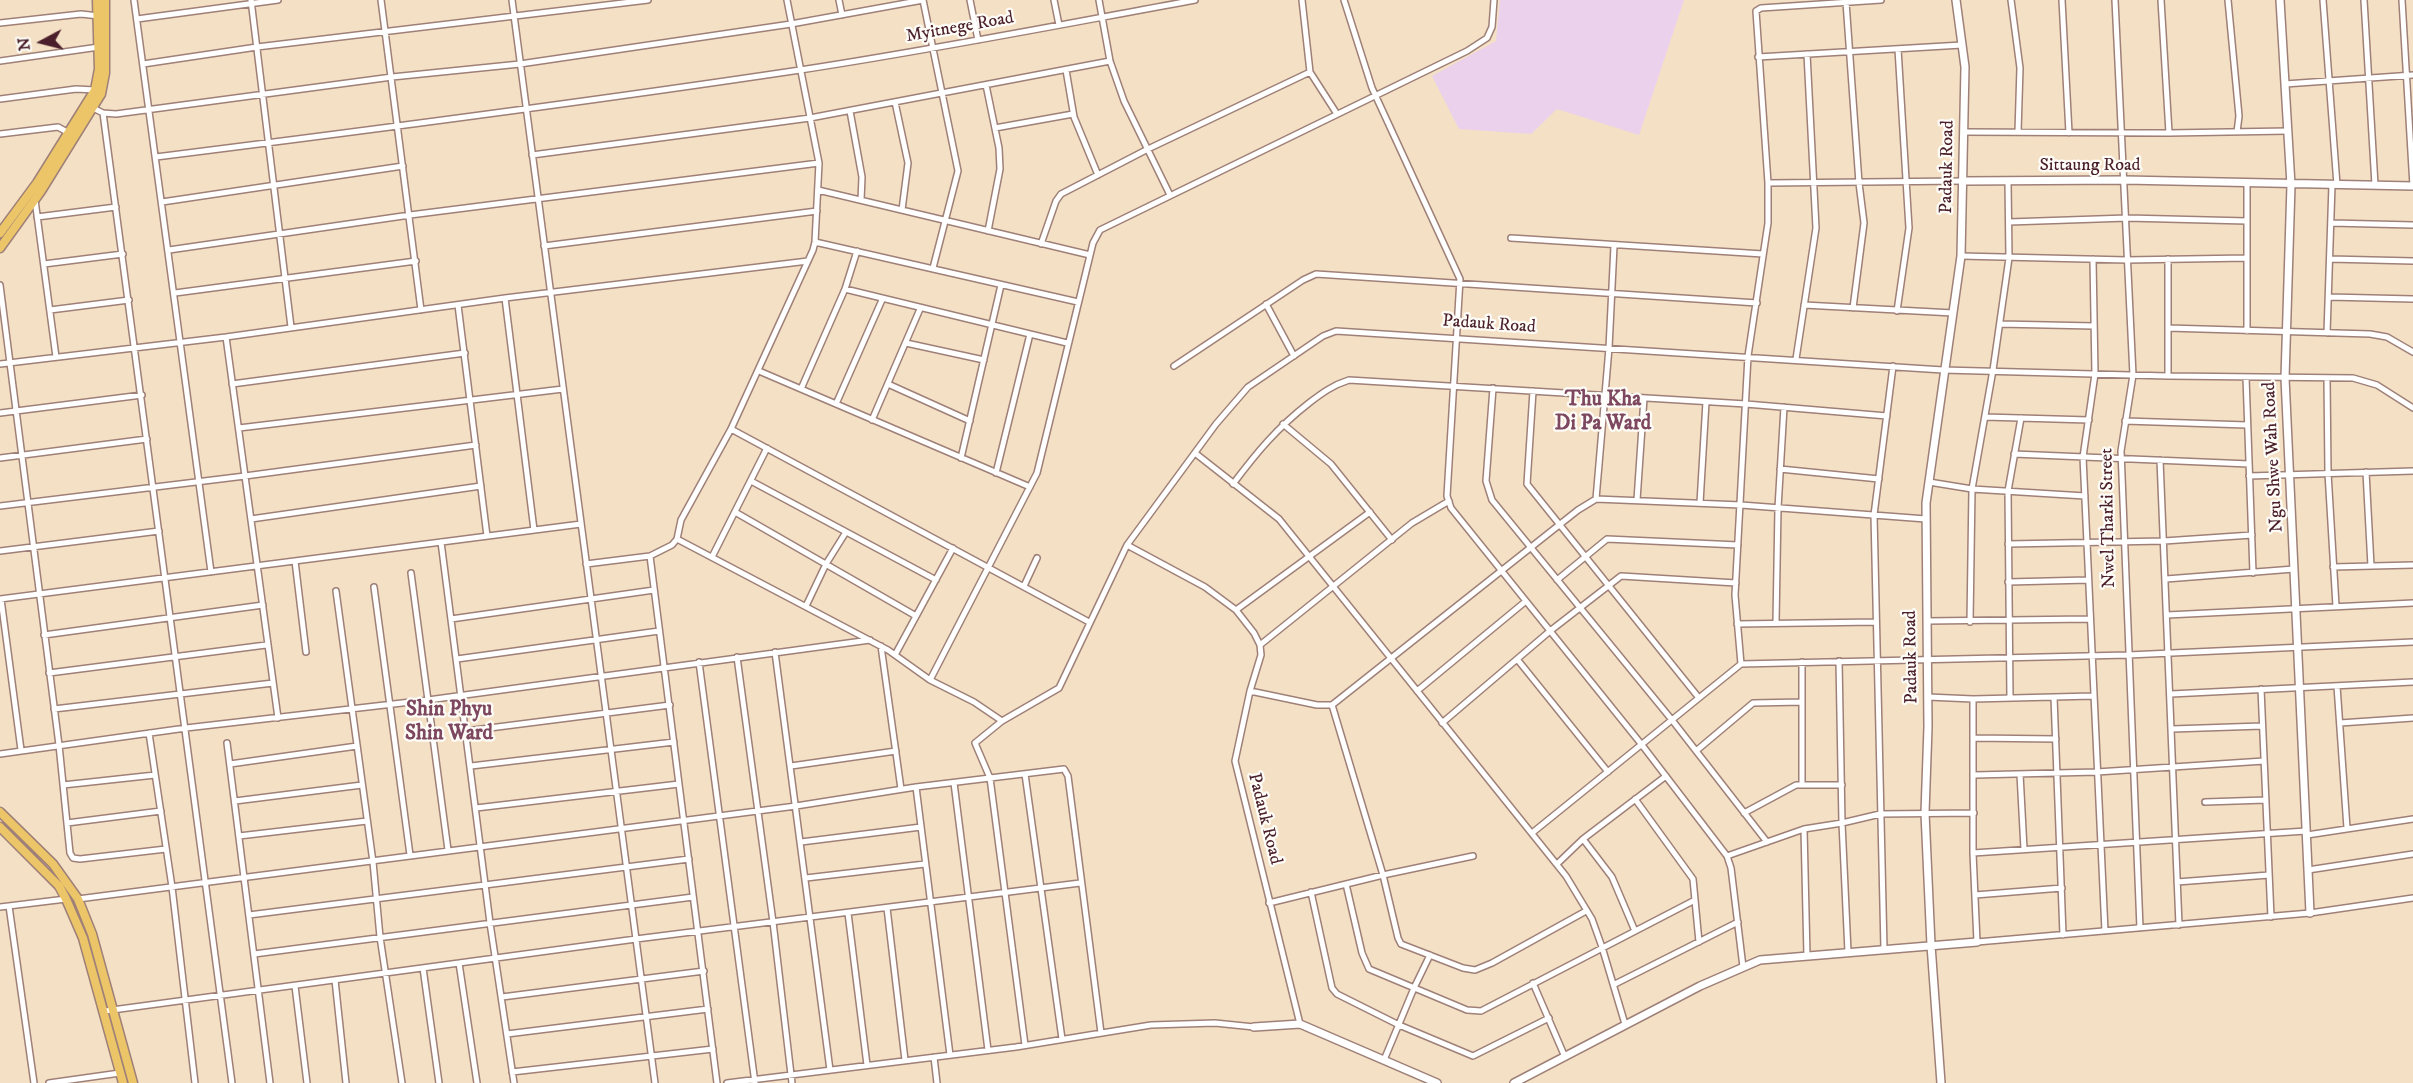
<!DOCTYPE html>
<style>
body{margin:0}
#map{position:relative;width:2413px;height:1083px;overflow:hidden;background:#f4e0c5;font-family:"IM FELL DW Pica",serif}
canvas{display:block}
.north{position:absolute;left:12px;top:12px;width:60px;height:60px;-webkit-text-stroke:4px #fdfcf7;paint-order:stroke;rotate:263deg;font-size:16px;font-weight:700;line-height:24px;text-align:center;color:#4a1f2b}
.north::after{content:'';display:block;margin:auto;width:21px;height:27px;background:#4a1f2b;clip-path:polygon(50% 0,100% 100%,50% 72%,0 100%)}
</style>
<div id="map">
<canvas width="2413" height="1083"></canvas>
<div class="north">N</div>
</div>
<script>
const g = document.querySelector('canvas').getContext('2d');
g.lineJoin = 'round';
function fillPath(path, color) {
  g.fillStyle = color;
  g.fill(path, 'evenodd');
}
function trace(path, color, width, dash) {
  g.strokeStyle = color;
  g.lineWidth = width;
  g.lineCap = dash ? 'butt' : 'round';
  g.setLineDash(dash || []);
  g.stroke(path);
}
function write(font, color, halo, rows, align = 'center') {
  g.font = font + ' "IM FELL DW Pica",serif';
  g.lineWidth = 4.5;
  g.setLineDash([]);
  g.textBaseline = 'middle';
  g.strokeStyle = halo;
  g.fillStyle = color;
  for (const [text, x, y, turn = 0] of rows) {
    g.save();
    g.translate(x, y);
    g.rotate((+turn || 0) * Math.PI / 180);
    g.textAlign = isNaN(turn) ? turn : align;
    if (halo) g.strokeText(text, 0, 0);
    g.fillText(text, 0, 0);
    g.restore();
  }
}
const built = new Path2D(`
 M1500,0H1684L1639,135L1557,109L1531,134L1459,129L1432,76L1496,41Z`);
const minor = new Path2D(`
 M134,0L211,572
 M251,0L291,327
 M381,0L421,310
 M512,0L655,1083
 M839,0L842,15
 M970,0L978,40
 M1054,0L1059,25
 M1099,0L1110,61L1124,101L1170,195
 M1302,0L1310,72L1337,114
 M1344,0L1372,88L1460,279L1447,496L1451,508L1642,745L1727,856L1731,868L1743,967
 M2011,0L2020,68L2018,132
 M2062,0L2069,133
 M2115,0L2133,375L2121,451L2140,928
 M2161,0L2169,133
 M2228,0L2239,116L2237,132
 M2323,0L2337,185
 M2364,0L2375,185
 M2402,0L2413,186
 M1846,2L1859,183L1864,223L1853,308
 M137,19L278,0
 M0,23L81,14L99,16
 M1758,57L1962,45
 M0,61L99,47
 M143,64L257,47L648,0
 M1066,70L1074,117L1098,175
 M2285,84L2413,75
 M986,85L999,148L1000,169L988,231
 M0,99L76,89L95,90
 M895,102L908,163L902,210
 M93,108L103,113L116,114L392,77L520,64L791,24L923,0L958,171L933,268
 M850,111L862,177L861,200
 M103,113L232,1083
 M995,128L1073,114
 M1964,132L2169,133L2288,131
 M0,134L58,127L69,133
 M532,155L810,118L1110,61
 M156,157C371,130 586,102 800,70C932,50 1064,24 1195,0
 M1768,183L1964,181
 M818,190L1090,255
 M35,200L56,357
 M162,202L403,166
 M37,217L116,207
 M2009,222L2127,218L2247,221
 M2331,223L2413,225
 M1511,238L1763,254
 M815,242L1078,302
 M1041,244L1056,201L1061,194L1148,149L1310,72
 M544,246L817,211
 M169,250L410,215L819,163
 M1961,256L2127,260L2247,258
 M2093,259L2095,374L2083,457L2105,931
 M2330,259L2413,261
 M44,264L123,254
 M0,285L59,745L70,853L73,858L80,859L166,849
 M845,289L1067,343
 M175,293L416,261
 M2329,297L2413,299
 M505,298L534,530
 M1266,304L1294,356
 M458,305L487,536
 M1804,305L1953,313
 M50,310L129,300
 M1897,311L1909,228L1898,49
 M2000,324L2094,326
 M2168,328L2370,334L2387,337L2413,352
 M2247,331V184
 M2327,333L2332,185
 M226,337L278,718
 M906,343L984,360
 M1796,359L1816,228L1807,54
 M0,364L226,337L505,298L808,261
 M1174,366L1303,280L1316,274L1757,303
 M759,371L1030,487
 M2168,376V259
 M2246,377L2253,573
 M2327,378L2328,473L2336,606
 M232,384L465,353
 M888,384L970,421
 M1493,388L1486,481L1492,500L1672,720L1767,842
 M801,389L845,289L857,251
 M1533,391L1527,484L1699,698
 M836,404L882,300
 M0,413L142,395
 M1985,417L2089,420
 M872,420L920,309
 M2125,421L2247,425
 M1283,424L1331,464L1392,540
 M239,428L563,389
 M731,429L1089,622
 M1195,453L1279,519L1566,876L1592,919L1602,947L1625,1024
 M2014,454L2249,464
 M0,458L147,439
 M961,458L1001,285
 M2160,460L2179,925
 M1780,469L1879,479
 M2366,472L2371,566
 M996,473L1030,334
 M2249,476L2413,471
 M751,481L936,580
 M1929,482L1972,489L2085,496
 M1233,484C1257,452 1277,428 1309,403C1322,393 1333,385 1349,380L1746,404L1887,416
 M1596,499L1609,348L1614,246
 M1637,500L1644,398
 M1700,503L1706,402
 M0,506L245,476L476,445
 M735,512L916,616
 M251,519L481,486
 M677,539L888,650L930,680L974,702L1002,721
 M441,542L490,923L514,1083
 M2008,544L2164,541L2252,535
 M1127,545L1205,587L1236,610L1254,633L1260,645L1261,655L1250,691L1235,761L1300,1024
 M0,551L159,531
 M650,556L717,1083
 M712,557L767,448
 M295,561L306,652
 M586,564L650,556L672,545L677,539L681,520L731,429L813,250L815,242L819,163L787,0
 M2333,567L2413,565
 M411,573L448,850
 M2166,579L2294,569
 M1557,580L1607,539L1738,545
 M2008,582L2088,580
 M1024,586L1037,558
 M374,587L410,855
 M336,591L373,862L380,937L402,1083
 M0,599L581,524
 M1,599L21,750
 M806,606L826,564L846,532
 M1236,610L1370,512
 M2167,615L2413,603
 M451,619L654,590
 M1927,621L2089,619
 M1776,622L1778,508L1784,407
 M1970,622L1972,489L1993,370L2009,258L2008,182
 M1737,624L1876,622
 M44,635L263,605
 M1260,645L1412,523L1449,501
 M881,646L901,789
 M775,652L830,1070
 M895,655L953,548
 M737,657L773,922L792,1083
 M457,659L659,631
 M1517,659L1608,772
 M1839,661L1842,823L1848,952
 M699,662L755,1083
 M1802,662V785
 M1741,664L1735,595L1748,356L1768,223V183L1756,11L1761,8L1881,0
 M49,673L266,645
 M930,680L1037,473L1093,243L1100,230L1467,51L1487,38L1492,27L1494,0
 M2337,686L2347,828
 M2261,689L2271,917
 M1250,691L1317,705H1332L1578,510L1596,499L1741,505L1926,519
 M1417,691L1526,601
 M2171,694L2413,682
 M1928,697L1973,699L2093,696
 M2054,697L2063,935
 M2010,698L2008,491L2021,418
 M1973,699V853L1977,942L2310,913L2413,898
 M1332,705L1383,875L1398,938L1401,944L1463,968L1475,970L1492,963L1586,911
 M54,709L273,683
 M1442,723L1550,631L1621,576L1736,583
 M2340,723L2413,718
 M2172,729L2262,726
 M466,731L670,705
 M149,733L172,887L195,1083
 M1974,738L2056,739
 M227,743L270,1083
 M1696,751L1753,703L1802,702
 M0,754L186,728L428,700L870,640
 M230,764L357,746
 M471,766L674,742
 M791,766L896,751
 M1025,774L1062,1039
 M2020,774L2024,849
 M1975,775L2097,772L2264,761
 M954,783L988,1050
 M63,785L155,775
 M916,787L950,1055
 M1635,799L1693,879L1699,942
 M235,801L362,785
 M2205,802L2266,800
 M476,808L679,784
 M1744,813L1796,785H1842
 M67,823L161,811
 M1804,829L1807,956
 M1532,833L1741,664L2128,655L2413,642
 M2307,835L2413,819
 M239,836L367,821
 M1583,839L1612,877L1635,931
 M801,842L921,827
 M1973,853L2306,831
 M1727,856L1804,829L1842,823L1880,814L1974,813
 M1557,864L1583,839L1666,776
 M2308,870L2413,854
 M806,878L925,864
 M2177,882L2269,875
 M1346,884L1362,953L1369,969L1467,1010L1481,1011L1695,900
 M1311,892L1332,988L1337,994L1399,1025L1473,1056L1549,1018
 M1975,895L2062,888
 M78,899L796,806L916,787L1064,769L1068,776L1101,1033
 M1269,903L1383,875L1473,856
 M9,906L34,1083
 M0,907L66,899
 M887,908L905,1060
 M848,913L867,1065
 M249,915L689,859
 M1884,949L1874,515L1893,366
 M254,954L693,897
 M459,963L477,1083
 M423,968L439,1083
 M335,980L346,1083
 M1533,983L1565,1057
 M1615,984L1738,922
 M295,986L307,1083
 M502,997L704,971
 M105,1011L636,939L1080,883
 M507,1034L708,1009
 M1025,1045L990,778L975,743L1002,721L1059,688L1127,545L1216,424L1248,387L1323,336L1336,331L1943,370L2168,376L2353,378L2377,385L2413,408
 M934,1057L937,1083
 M1384,1060L1414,988L1430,955
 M512,1072L713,1049
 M49,1083L120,1073
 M727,1083L1016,1047L1151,1025L1215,1023L1254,1027`);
const tertiary = new Path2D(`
 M2280,0L2291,185L2285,378L2310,913
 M1964,181L2125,180L2413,186
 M1254,1027L1300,1024L1437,1083
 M1514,1083L1700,986L1760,960L1977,942
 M1941,1083L1931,945L1925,813L1928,727L1926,503L1961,256L1965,67L1956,0`);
const primary = new Path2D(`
 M0,233L37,183L95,90L99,69L97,0
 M0,248L41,191L101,94L105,73V0
 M0,812L53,864L78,899L92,934L133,1083
 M0,827L59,886L66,899L83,938L123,1083`);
const streetNames = [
 ["Myitnege Road",960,28,-10],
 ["Sittaung Road",2090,166],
 ["Padauk Road",1948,167,-89],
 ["Padauk Road",1489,325,4],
 ["Ngu Shwe Wah Road",2274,457,-93],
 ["Nwel Tharki Street",2109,518,-91],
 ["Padauk Road",1912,657,-91],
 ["Padauk Road",1264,819,76]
];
const quarterNames = [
 ["Thu Kha",1603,401],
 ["Di Pa Ward",1603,425],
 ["Shin Phyu",449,711],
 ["Shin Ward",449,735]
];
fillPath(built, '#ebd1ec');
trace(minor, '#9f8078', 8);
trace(tertiary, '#9f8078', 10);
trace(primary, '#9f8078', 11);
trace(minor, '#fff', 5);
trace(tertiary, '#fff', 7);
trace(primary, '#ecc569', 8);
write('18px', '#4a1f2b', '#fdfcf7', streetNames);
write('bold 21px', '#7c475f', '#fdfcf7', quarterNames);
</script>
